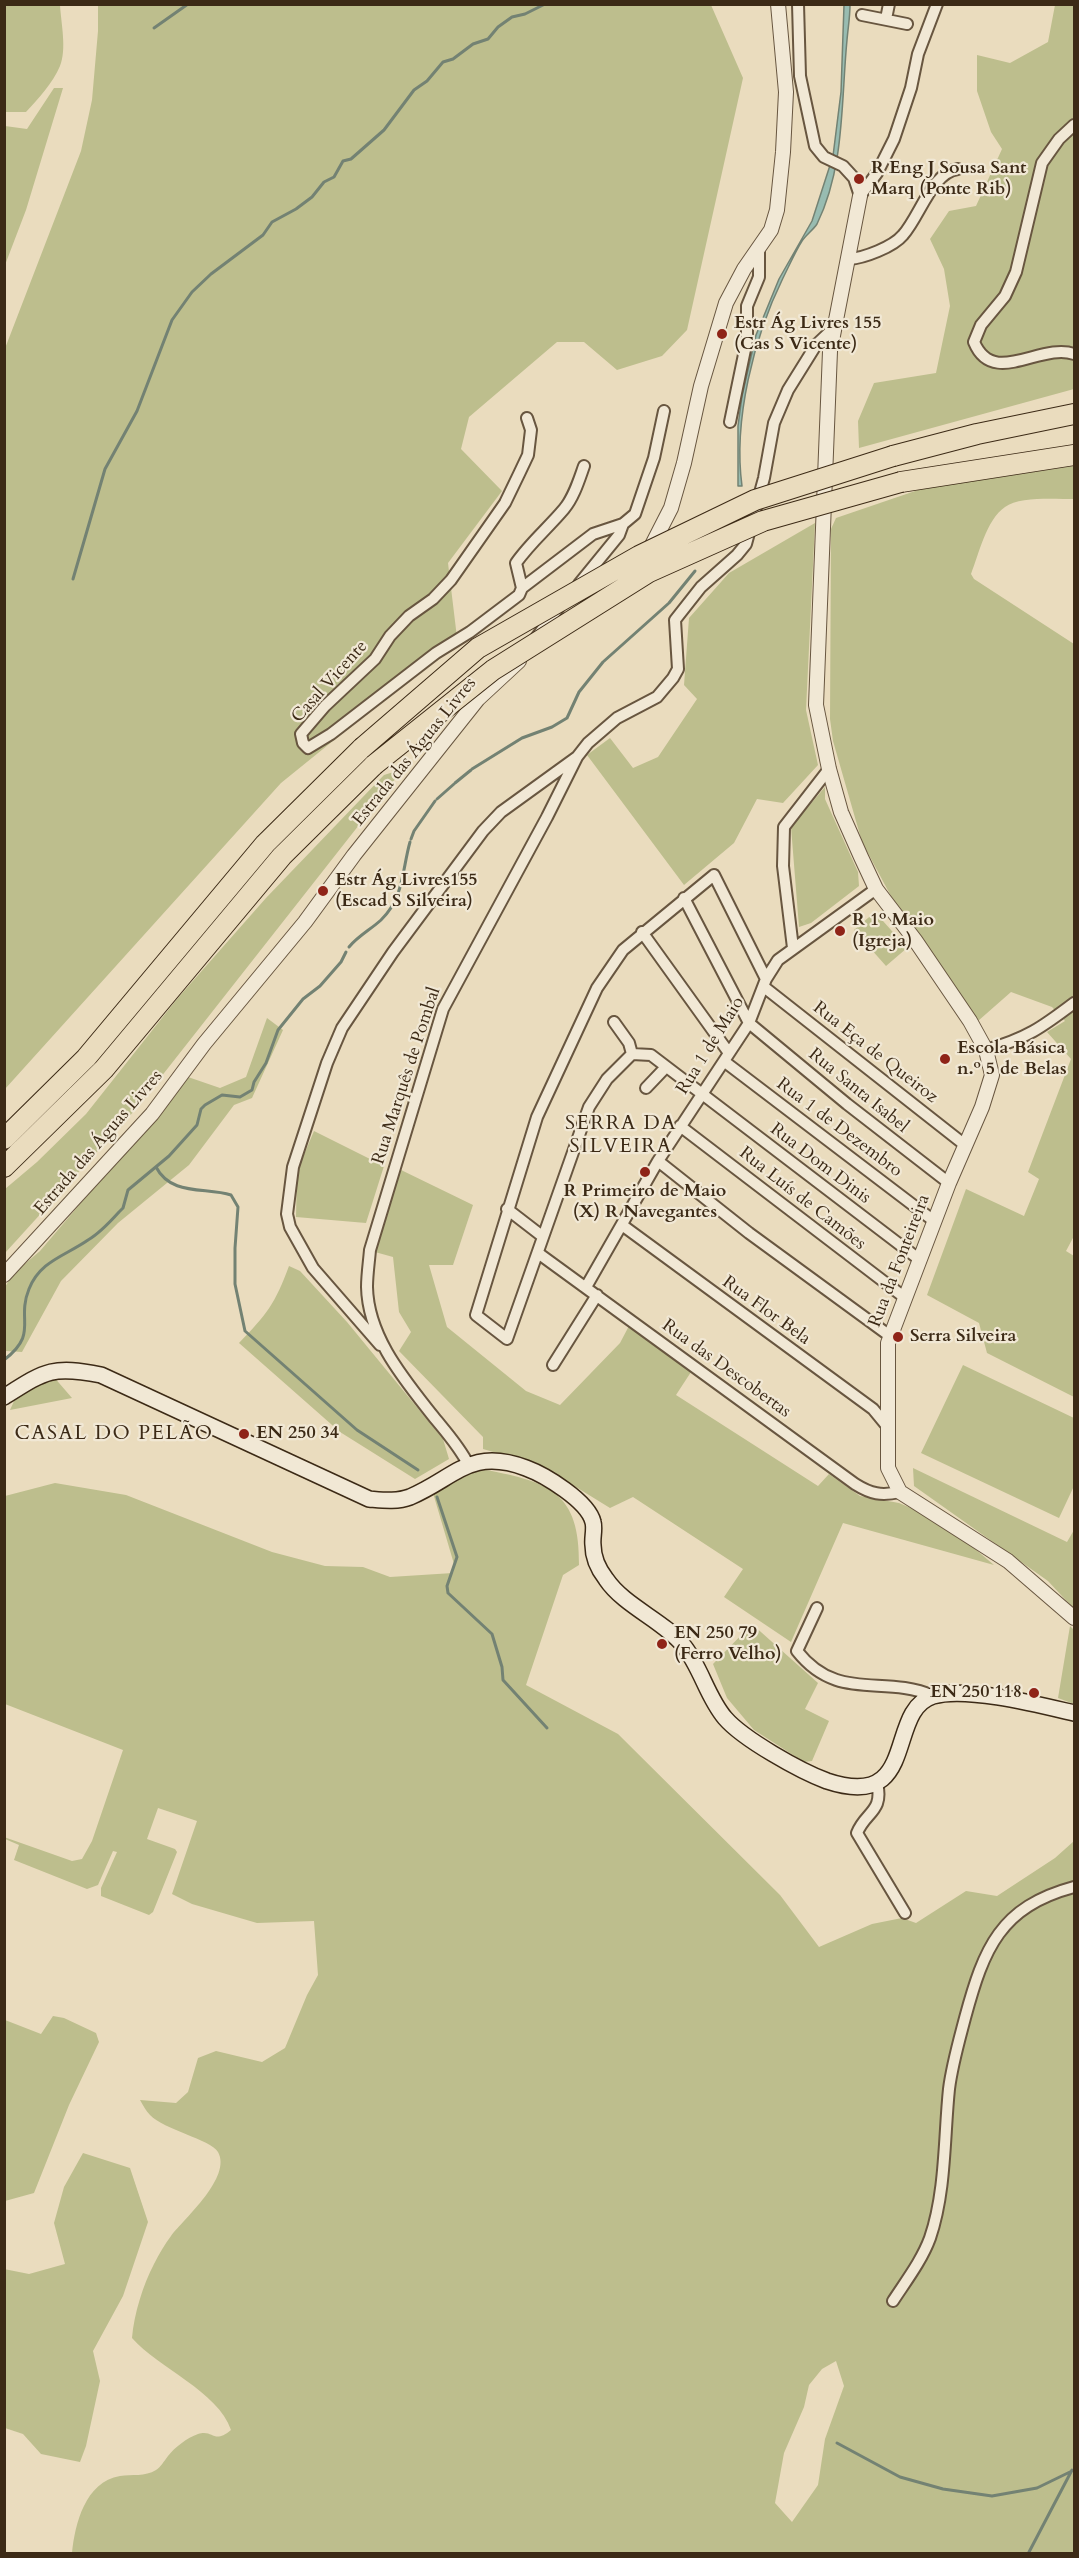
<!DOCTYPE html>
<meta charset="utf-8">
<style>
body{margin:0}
#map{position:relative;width:1079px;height:2558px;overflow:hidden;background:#eadcbe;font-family:Cardo,serif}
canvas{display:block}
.frame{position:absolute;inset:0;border:6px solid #3c2a16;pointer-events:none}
</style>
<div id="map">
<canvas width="1079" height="2558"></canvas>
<div class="frame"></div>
</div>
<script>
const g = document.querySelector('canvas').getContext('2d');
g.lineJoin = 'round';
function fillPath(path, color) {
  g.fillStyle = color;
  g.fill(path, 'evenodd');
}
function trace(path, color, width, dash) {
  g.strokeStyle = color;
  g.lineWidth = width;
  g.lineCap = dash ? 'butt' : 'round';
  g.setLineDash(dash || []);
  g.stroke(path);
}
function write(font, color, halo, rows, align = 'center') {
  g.font = font + ' Cardo,serif';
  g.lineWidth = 4.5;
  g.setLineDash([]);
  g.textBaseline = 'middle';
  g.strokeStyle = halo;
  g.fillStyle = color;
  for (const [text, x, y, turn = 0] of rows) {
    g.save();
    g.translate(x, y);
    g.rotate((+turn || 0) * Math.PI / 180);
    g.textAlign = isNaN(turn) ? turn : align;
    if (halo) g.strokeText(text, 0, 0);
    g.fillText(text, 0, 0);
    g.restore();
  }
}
const green = new Path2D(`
 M5,4L60,5C61,23 67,49 60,66C53,83 38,99 26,112H5Z
 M98,5H711L743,78L687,330L662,356L617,370L584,342H557L469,417L461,449L502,491L448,563L458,646L412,677L281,783L5,1089L4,351L81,151L92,100L98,31Z
 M1055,5H1074V389L859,448L858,421L874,383L936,373L950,306L944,269L930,239L949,211L976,206L1002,149L991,132L977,91V55L1010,63L1048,42Z
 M54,88H63L26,210L5,265V126L27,129Z
 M1074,466V499C1056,499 1019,496 1005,507C986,520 979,554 971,574L974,579L1074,644V1236L1066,1251L1074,1256V1397L987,1353L979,1323L927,1295L966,1189L1024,1216L1039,1179L1028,1172L1071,1059L1047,1032L1065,1021L1052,1007L1011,992L978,1021L892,898L862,842L833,741L830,719L831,529L836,518L921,489Z
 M815,523L806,710L818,765L783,803L757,799L734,843L684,885L587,755L610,738L633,768L658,757L697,699L684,685L689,618L729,573Z
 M403,769L135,1110L5,1253V1189L37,1162L86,1114L177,999L266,898L384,775Z
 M825,787V799L858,872L859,886L811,923L799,927L791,827Z
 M875,912L907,948L886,966L854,930Z
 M267,1018L283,1030L252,1098L234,1105L189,1165L118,1223L61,1281L22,1352L6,1351L5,1287L13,1274L40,1251L188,1077L220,1088L246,1077Z
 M314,1131L384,1166L366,1223L296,1217L297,1171Z
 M399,1169L473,1205L453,1265H429L447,1327L526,1391L560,1405L620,1343L630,1324L691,1372L676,1395L818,1486L829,1474L860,1496L899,1503L942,1521L994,1565L843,1523L791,1642L724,1597L743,1569L633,1497L610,1508L542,1466L483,1449V1437L399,1351L411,1332L399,1312L393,1257L375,1252Z
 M289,1266L300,1271L347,1322L443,1439L449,1459L415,1479L340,1432L239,1343C267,1314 275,1304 289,1266Z
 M963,1365L1074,1418V1486L1059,1518L921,1453Z
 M53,1376L72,1398L10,1410L15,1399Z
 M913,1468L1067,1542L1074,1530V1609L1048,1581L914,1486Z
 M486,1470C550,1482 580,1493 579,1565L563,1575L526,1685L618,1734L780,1895L819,1947L872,1924L902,1918L916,1923L966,1891L997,1896L1055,1858L1074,1841V2553H72C75,2524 85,2482 120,2476C132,2474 145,2477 156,2470C161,2467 164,2461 168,2456C175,2447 187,2438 198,2434C214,2429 213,2445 231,2430C218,2391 158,2368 132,2338C134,2314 143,2285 154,2264C159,2254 165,2244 171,2236C185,2218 232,2177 218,2152C210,2139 164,2130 150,2115C146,2111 143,2105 140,2100L176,2103L188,2092L198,2058L216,2051L262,2062L285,2048L307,1995L318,1975L314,1921L257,1923L192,1904L172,1894L197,1821L158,1808L147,1839L175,1849L177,1852L153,1912L149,1915L101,1896V1888L117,1852L113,1851L98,1885L87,1889L14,1860L19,1845L5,1839L4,1837L72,1861L82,1859L92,1841L123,1750L5,1704V1496L55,1483L126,1495L272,1552L325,1566L363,1567L390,1577L453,1573L454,1564L433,1493L473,1472ZM836,2361L844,2386L825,2439L818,2485L792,2522L775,2503L784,2453L804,2407L809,2385L822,2369Z
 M752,1624L818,1683L805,1709L829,1721L812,1761L804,1762L754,1730L727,1698L713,1664Z
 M1070,1626L1074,1630V1704L1058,1698Z
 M53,2016L64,2018L96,2033L99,2042L69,2105L34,2193L5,2201V2020L41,2034Z
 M83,2153L130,2168L148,2222L123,2296L93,2351L100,2381L86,2446L80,2462L41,2454L23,2434L5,2428L4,2269L29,2274L65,2264L54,2223L64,2187Z`);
const water = new Path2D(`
 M844,5H850C850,17 848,28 847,40C841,101 845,167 817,224C813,230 806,235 802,241C795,252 789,266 783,278C754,337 733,420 742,486H738V426L742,396L756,335L779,279L812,221L833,156L841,92Z`);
const stream = new Path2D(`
 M154,28L188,4
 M73,579L105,469L137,411L172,320L192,292L211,274L263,235L272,222L296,209L312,197L324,182L334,177L343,161L351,159L384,130L414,90L427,81L443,62L453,59L473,44L488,39L498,27L512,17L525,14L545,4
 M472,769L522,738L552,727L567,718L579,692L603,662L669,603L695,571
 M455,783L471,770
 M437,799L454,784
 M411,839L414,831L435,801
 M349,947C358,936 370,930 381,920C404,898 402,870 410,842
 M156,1167C171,1196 205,1187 231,1195L238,1207L235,1248V1284L245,1331L357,1430L418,1470
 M4,1360C39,1333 16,1321 29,1289C40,1261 65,1256 88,1240C100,1233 110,1222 119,1212L123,1208L128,1190L169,1156L197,1125L201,1109L205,1105L222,1095L240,1097L252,1090L254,1082L266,1063L278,1030L303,999L320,986L341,962L346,952
 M437,1497L457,1557L447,1586L448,1593L492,1634L502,1667L503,1680L547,1728
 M837,2443L900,2477L943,2489L992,2496L1037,2488L1074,2470
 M1028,2554L1072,2470`);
const minor = new Path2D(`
 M798,4L800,76L815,146L824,157L843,166L854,178L860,196
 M862,15L907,24
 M886,19L889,4
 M1074,125L1059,139L1042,163L1016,272L1005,296L981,325L974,342C993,388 1041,342 1074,354
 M860,196L877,173L894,139L911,88L918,54L937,4
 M849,259C864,258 893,247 903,235C920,216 932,172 958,169
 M527,418L531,430L528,455L519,474L505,503L451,580L433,599L409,616L390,636L375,659L325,706L301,734L303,743L308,748L331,734L436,653L470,632L519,595L522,588L593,534L623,524L635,514L654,458L664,411
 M730,422L747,340V306L759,277V249
 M579,584L619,535L623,524
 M522,588L516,563C530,543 548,528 564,509C574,497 579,480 584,466
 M536,638L559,607
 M684,898L749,1023L847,1104L949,1183
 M642,932L729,1053
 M793,948L783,866L784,827L829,769
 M766,979L714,875L623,950L597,988L537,1117L476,1315L507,1339L589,1107L607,1079L632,1054L651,1055L920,1260
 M764,987L965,1145
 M614,1022L629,1043L632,1054
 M986,1050C1027,1038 1041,1028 1074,1003
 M725,1062L934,1221
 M646,1088L666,1067
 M680,1126L904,1297
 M658,1161L749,1233L890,1336
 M507,1209L542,1236
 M622,1225L873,1409L887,1426
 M538,1253L855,1484C871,1494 881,1496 900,1492
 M586,1287L658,1161L749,1023L766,979L778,960L876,889
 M380,1345L313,1268L290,1227L287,1214L293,1167L327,1063L342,1028L393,952L483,831L501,812L577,757
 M553,1365L597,1295
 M468,1464C459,1446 446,1432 433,1416C404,1379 368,1337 367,1287C367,1275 369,1262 370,1250L443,1009L547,817L577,757L588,743L617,718L657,697L673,678L678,669L675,620L701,587L737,555L746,544L764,478L774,423L788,390L816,345L835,327
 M817,1608L797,1651C838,1703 883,1674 933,1696
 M877,1783C884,1812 865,1812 857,1833L905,1913
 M893,2301C906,2281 922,2260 930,2238C946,2191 944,2137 949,2089C952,2065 959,2041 965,2018C984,1948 1000,1907 1074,1887`);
const tertiary = new Path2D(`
 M860,196L830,351L816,705L829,769L841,812L861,857L876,889L915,940L970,1021L986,1050L992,1075L982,1107L949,1183L888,1343V1468L900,1492L1008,1561L1074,1618
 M649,551L671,508L684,463L701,386L726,303L744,269L771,230L777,210L783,152L786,92L778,4
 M4,1275L152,1114L204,1044L305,922L354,855L478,699L519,661`);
const secondary = new Path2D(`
 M4,1397C45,1371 52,1365 101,1375L369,1499C382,1500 397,1502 410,1497C455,1478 470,1447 526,1468C545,1475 588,1501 593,1522C595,1529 592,1538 593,1545C593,1557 599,1570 606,1579C624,1606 664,1621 683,1645C701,1667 707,1697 725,1718C743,1739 800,1771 827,1781C920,1812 885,1711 933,1696C966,1686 1040,1705 1074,1713`);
const motorway = new Path2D(`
 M893,456L977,434L1074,414
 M901,482L1074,455
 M4,1139L86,1058L265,844L362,748
 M4,1167L104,1069L282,856L374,765`);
const motorwayBridge = new Path2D(`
 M362,748L478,648L639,556L755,500L893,456
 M374,765L493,670L649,572L763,521L901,482`);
const markers = [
 [859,179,6,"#8f2418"],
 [722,334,6,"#8f2418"],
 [323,891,6,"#8f2418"],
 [840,931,6,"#8f2418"],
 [945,1059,6,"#8f2418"],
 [645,1172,6,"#8f2418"],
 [898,1337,6,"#8f2418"],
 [244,1434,6,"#8f2418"],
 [662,1644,6,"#8f2418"],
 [1034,1693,6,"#8f2418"]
];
const poiNames = [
 ["R Eng J Sousa Sant",871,169],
 ["Marq (Ponte Rib)",871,190],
 ["Estr Ág Livres 155",734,324],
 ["(Cas S Vicente)",734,345],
 ["Estr Ág Livres155",335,881],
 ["(Escad S Silveira)",335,902],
 ["R 1º Maio",852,921],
 ["(Igreja)",852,942],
 ["Escola Básica",957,1049],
 ["n.º 5 de Belas",957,1070],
 ["R Primeiro de Maio",645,1192,"center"],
 ["(X) R Navegantes",645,1213,"center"],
 ["Serra Silveira",910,1337],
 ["EN 250 34",256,1434],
 ["EN 250 79",674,1634],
 ["(Ferro Velho)",674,1655],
 ["EN 250 118",1022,1693,"right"]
];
const streetNames = [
 ["Casal Vicente",330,682,-48],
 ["Estrada das Águas Livres",415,752,-51],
 ["Rua 1 de Maio",711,1046,-58],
 ["Rua Eça de Queiroz",875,1053,38],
 ["Rua Marquês de Pombal",407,1076,-72],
 ["Rua Santa Isabel",858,1091,39],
 ["Rua 1 de Dezembro",839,1128,37],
 ["Estrada das Águas Livres",99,1143,-49],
 ["Rua Dom Dinis",820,1164,37],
 ["Rua Luís de Camões",802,1199,38],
 ["Rua da Fonteireira",900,1261,-69],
 ["Rua Flor Bela",766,1311,36],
 ["Rua das Descobertas",726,1369,36]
];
const neighbourhoodNames = [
 ["SERRA DA",621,1124],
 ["SILVEIRA",621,1147],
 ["CASAL DO PELÃO",114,1434]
];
fillPath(green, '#bdbe8d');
fillPath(water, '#98bcb1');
trace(water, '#738273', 1.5);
trace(stream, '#738273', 3);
trace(minor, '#685640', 14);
trace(tertiary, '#685640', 16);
trace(secondary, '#3c2a16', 18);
trace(motorway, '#3c2a16', 22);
trace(minor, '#f1e8d5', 10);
trace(tertiary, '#f1e8d5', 14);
trace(secondary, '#f1e8d5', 15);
trace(motorway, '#eadcbe', 20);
trace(motorwayBridge, '#3c2a16', 22, []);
trace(motorwayBridge, '#eadcbe', 20);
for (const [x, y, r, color] of markers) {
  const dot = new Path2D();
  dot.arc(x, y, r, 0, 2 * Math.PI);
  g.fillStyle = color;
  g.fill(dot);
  trace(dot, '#f1e8d5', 2);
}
write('bold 18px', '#3c2a16', '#f1e8d5', poiNames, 'left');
write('18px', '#3c2a16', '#f1e8d5', streetNames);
g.letterSpacing = '1.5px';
write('20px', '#3c2a16', '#f1e8d5', neighbourhoodNames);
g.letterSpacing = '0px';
</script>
